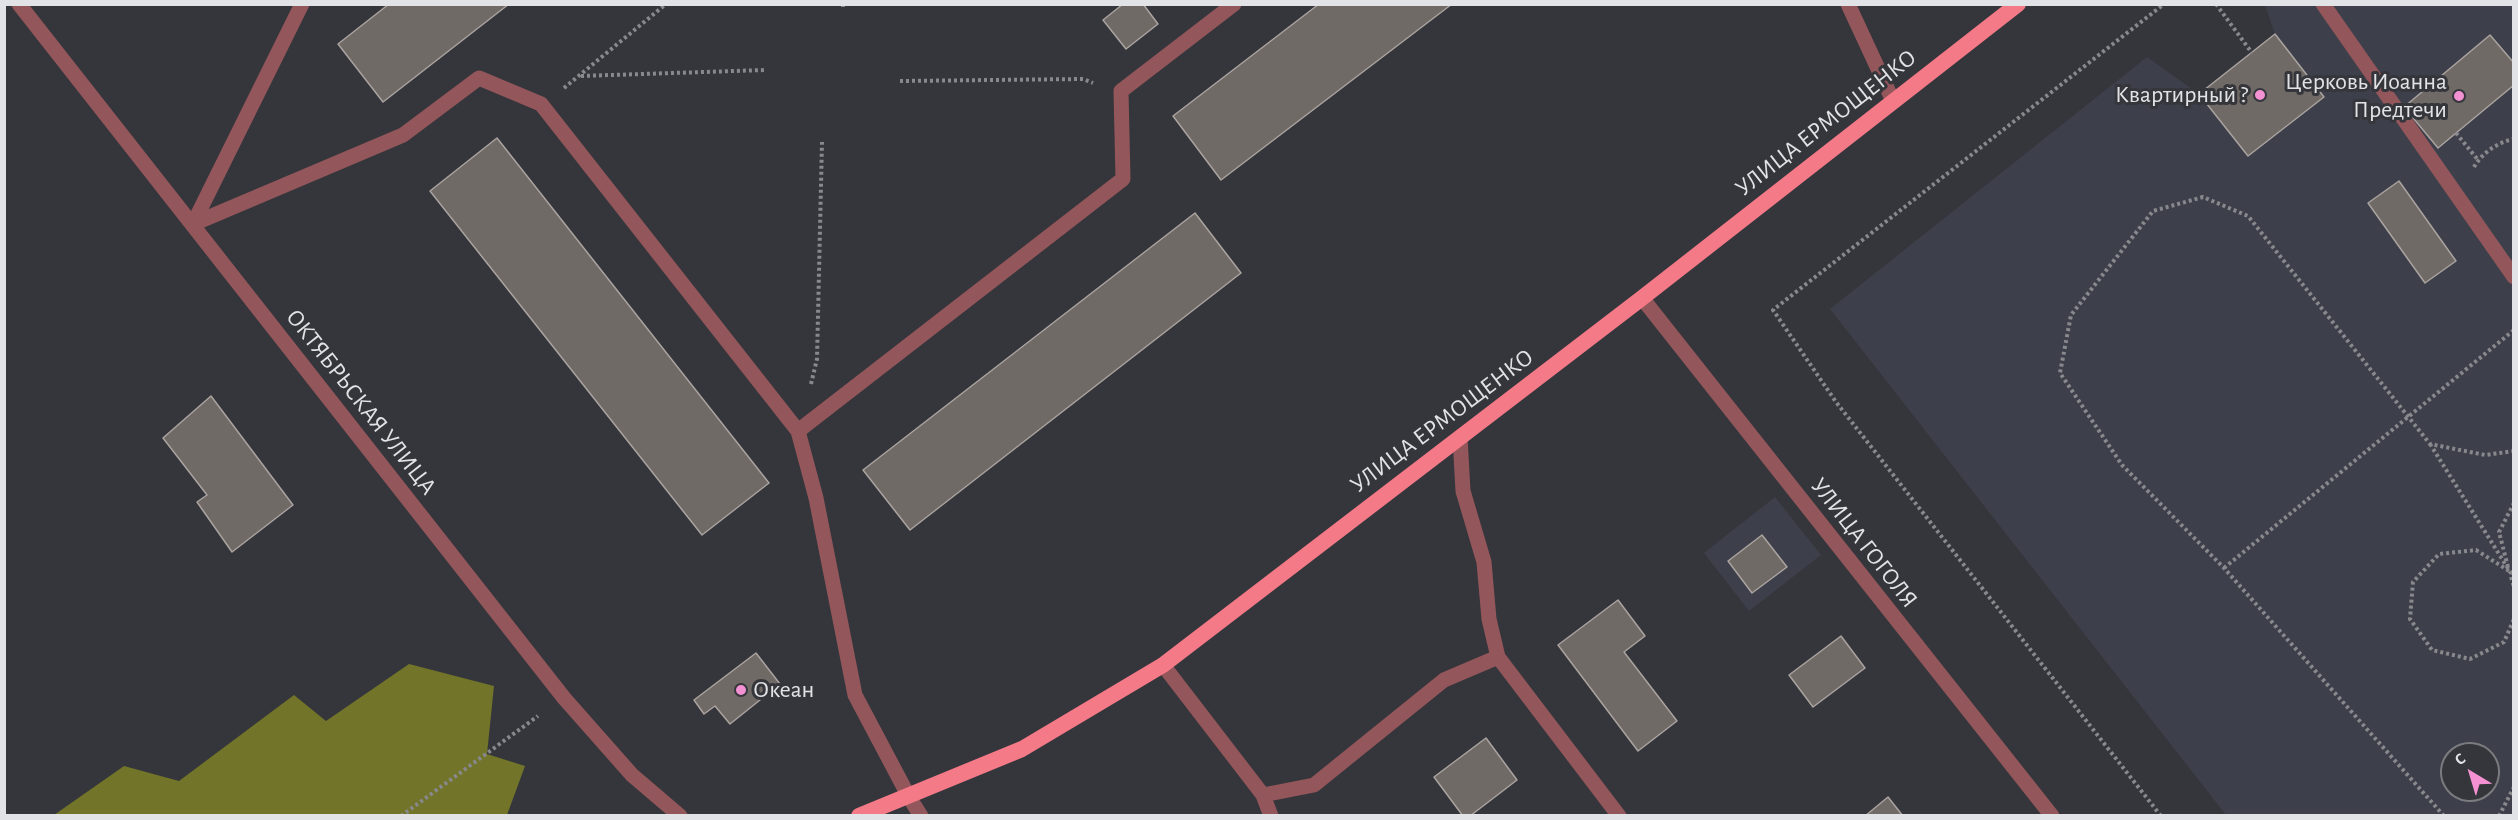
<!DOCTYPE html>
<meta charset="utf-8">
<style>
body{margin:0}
#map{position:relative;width:2518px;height:820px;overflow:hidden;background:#35363b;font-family:"Alegreya Sans",sans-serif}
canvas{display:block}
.frame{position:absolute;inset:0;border:6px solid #e2e3e6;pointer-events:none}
.north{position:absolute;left:2440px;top:742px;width:60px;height:60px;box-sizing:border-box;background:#35363b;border:2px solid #7a7b7f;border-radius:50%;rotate:322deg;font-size:16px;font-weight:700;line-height:24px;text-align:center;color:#e2e3e6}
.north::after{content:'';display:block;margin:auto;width:21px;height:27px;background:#f491d3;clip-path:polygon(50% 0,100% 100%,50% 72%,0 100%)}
</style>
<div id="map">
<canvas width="2518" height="820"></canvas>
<div class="frame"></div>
<div class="north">С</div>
</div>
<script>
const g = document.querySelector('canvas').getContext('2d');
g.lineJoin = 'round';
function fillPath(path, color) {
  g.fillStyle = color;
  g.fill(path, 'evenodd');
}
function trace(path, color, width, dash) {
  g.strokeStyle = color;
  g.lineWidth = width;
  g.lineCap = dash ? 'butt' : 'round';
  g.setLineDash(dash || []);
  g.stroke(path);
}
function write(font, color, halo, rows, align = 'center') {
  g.font = font + ' "Alegreya Sans",sans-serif';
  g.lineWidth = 6;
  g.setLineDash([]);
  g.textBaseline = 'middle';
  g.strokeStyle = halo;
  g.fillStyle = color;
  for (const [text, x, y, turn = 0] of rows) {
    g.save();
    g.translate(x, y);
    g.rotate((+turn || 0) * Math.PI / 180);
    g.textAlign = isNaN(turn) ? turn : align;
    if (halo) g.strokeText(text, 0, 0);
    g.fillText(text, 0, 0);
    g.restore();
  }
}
const built = new Path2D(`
 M2265,5H2513V815H2226L1830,309L2147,57L2199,94L2248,156L2275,34ZM2452,754H2488V790H2452Z
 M1775,497L1821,555L1749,611L1704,553Z`);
const forest = new Path2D(`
 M409,664L494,686L487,754L525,766L507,815H54L124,766L179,781L294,695L326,721Z`);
const building = new Path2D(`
 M389,4H509L383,102L338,44Z
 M1123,4H1143L1158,24L1126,49L1103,20Z
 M1319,4H1452L1221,180L1173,116Z
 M2275,34L2324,97L2248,156L2199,94Z
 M2490,35L2514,63V85L2438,148L2404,107Z
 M497,138L769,483L702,535L430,191Z
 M2399,181L2456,261L2425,283L2368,203Z
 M1195,213L1241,273L910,530L863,470Z
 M211,396L293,505L232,552L197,502L207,495L163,438Z
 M1762,535L1787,567L1752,593L1728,561Z
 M1618,600L1645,636L1624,652L1677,721L1638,751L1558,645Z
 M1841,636L1865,668L1813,707L1789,675Z
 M756,653L780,684L730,724L715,706L704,714L694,700Z
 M1486,738L1517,780L1470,816H1463L1434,777Z
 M1888,797L1903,816H1865Z`);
const path = new Path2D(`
 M843,4V9
 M2216,4L2252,53
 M581,76L765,70
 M900,81L1083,79L1093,83
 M564,88L666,4
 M2456,133L2478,160
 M2474,167C2482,153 2498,142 2514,139
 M811,384L817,359L822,142
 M2430,444L2514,578
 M2508,567L2499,532L2514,503
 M2224,568L2514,330
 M2514,574L2476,550L2439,554L2413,582L2410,619L2432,650L2470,659L2504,642L2514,619
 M2511,577L2514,587
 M401,816L538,716
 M2161,816L1836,402L1773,310L2164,4
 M2444,816L2224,568L2122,465L2060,373L2071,315L2153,211L2203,197L2248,216L2430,444L2485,455L2514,451
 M2499,816L2514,787`);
const service = new Path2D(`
 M1848,4L1893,101
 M2323,4L2514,277
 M193,224L403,135L479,78L541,104L798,431L1123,179L1121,91L1234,4
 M193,224L302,4
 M798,431L816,498L855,695L909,797`);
const minor = new Path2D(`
 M1642,298L2052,816
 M1460,437L1463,491L1484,562L1489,619L1498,657L1619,816
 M1163,665L1263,795L1271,816
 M1263,795L1314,785L1444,680L1498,657`);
const tertiary = new Path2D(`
 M19,4L564,698L632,775L680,816
 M909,797L921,816`);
const trunk = new Path2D(`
 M859,816L1022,749L1163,665L1642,298L2018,4`);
const markers = [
 [2260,95,6,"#f491d3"],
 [2459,96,6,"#f491d3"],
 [741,690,6,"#f491d3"]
];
const poiNames = [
 ["Церковь Иоанна",2447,82],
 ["Предтечи",2447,110],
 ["Квартирный ?",2248,95],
 ["Океан",753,690,"left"]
];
const streetNames = [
 ["УЛИЦА ЕРМОЩЕНКО",1826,123,-38],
 ["ОКТЯБРЬСКАЯ УЛИЦА",361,402,52],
 ["УЛИЦА ЕРМОЩЕНКО",1442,421,-37],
 ["УЛИЦА ГОГОЛЯ",1864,543,52]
];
fillPath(built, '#3d404b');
fillPath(forest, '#717429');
fillPath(building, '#706a67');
trace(building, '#aaa3a0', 1.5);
trace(path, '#88898d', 4, [3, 3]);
trace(service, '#93565b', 15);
trace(minor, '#93565b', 15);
trace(tertiary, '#93565b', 15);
trace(trunk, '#f57a88', 16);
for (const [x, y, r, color] of markers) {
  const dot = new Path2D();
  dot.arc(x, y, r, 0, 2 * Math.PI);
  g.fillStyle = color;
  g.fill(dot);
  trace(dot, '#35363b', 2);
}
write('24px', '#e2e3e6', '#35363b', poiNames, 'right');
write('24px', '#e2e3e6', '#35363b', streetNames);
</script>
